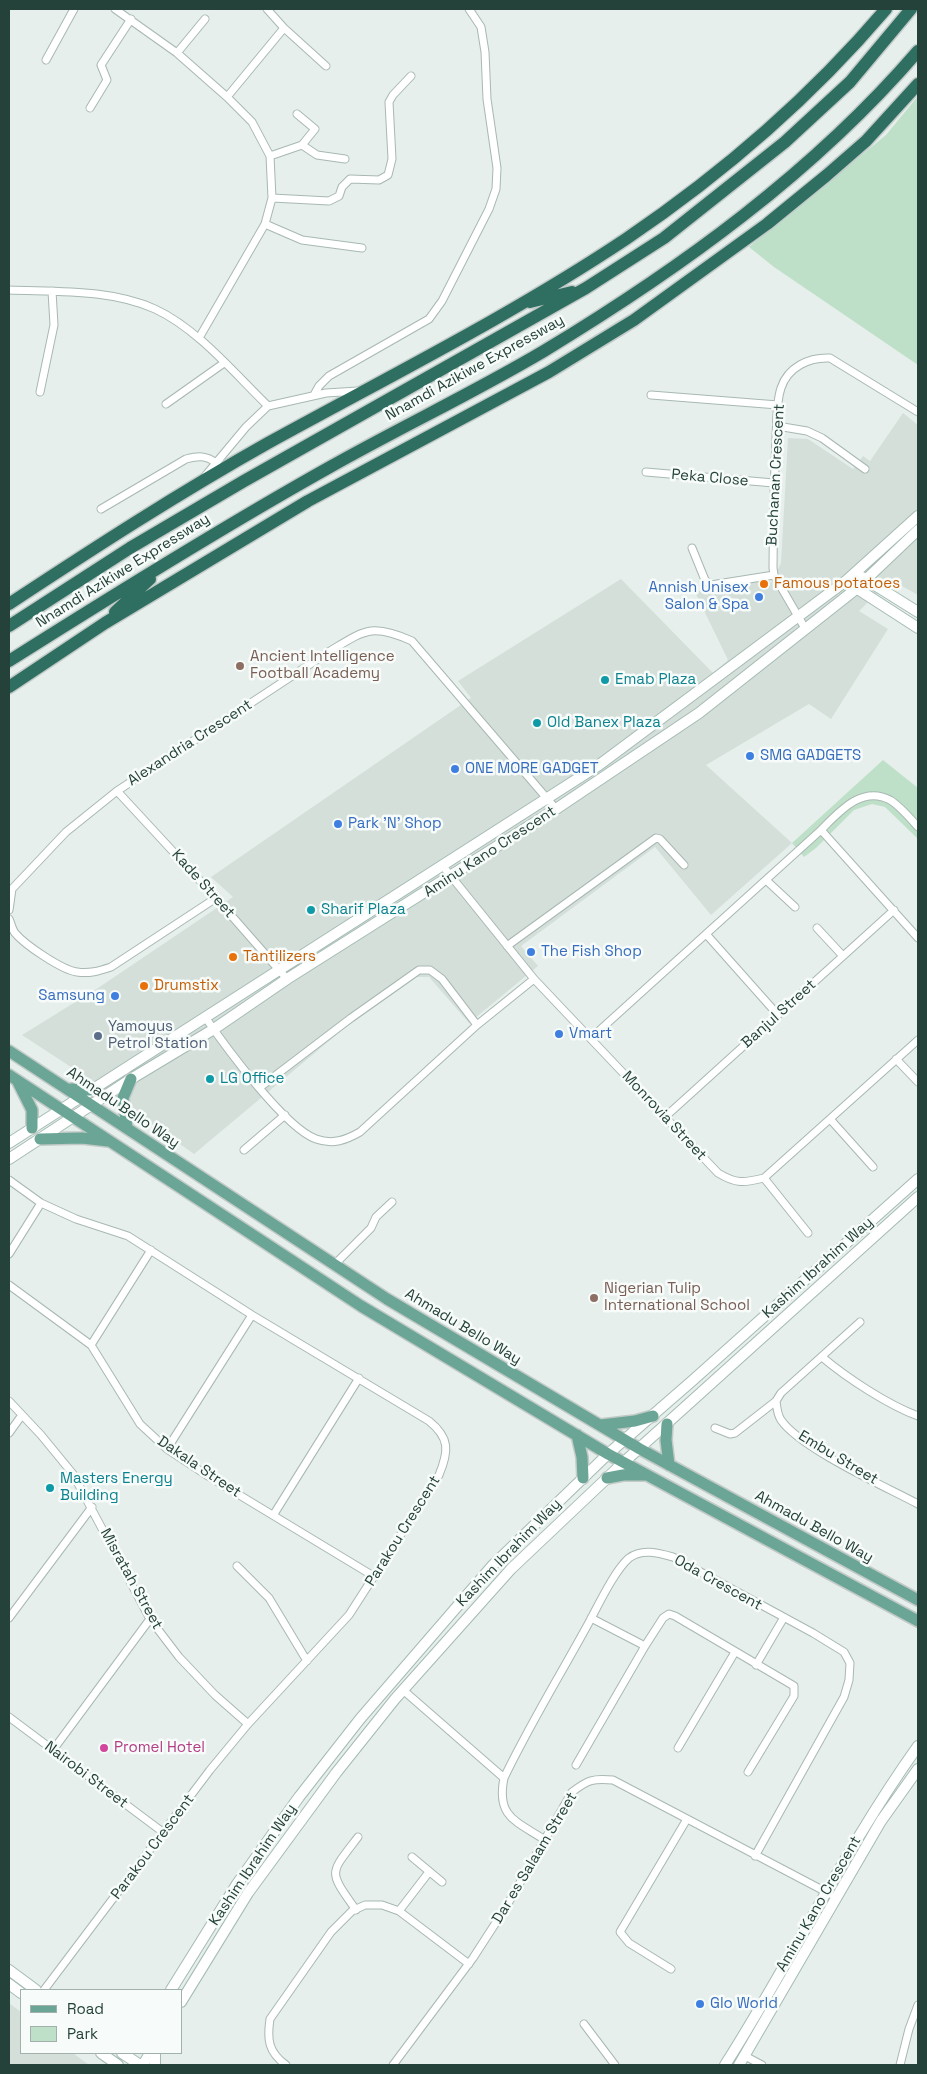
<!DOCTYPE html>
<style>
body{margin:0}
#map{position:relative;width:927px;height:2074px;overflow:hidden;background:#e6efeb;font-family:"Space Grotesk",sans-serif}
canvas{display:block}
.frame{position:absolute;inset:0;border:10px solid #24423a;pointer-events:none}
.legend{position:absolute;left:20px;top:1989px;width:162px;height:65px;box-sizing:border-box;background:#f7fbf9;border:1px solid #a3b1ad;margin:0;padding:6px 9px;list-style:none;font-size:15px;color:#24423a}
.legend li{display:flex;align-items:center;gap:10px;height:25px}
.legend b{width:25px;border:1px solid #a3b1ad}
</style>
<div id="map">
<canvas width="927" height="2074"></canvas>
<div class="frame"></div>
<ul class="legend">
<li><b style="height:6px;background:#6aa596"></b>Road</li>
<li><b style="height:14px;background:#bfe0c8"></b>Park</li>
</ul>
</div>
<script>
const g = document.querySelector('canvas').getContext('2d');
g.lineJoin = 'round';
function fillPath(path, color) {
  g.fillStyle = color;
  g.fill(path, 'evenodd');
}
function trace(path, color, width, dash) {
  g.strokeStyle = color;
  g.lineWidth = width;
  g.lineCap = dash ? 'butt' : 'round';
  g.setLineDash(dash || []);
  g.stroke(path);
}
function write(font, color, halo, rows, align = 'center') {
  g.font = font + ' "Space Grotesk",sans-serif';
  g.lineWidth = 5;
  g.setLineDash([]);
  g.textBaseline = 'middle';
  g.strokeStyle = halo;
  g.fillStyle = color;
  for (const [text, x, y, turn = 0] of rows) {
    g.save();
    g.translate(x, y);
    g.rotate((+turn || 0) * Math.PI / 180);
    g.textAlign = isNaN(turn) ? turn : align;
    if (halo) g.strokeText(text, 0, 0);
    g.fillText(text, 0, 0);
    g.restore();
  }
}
const built = new Path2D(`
 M903,413L918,425V595L891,580L859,611L888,629L831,719L809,704L706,765L792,843L711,915L655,847L521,946L538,966L469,1023L429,977H417L341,1031L194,1154L74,1069L22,1035L98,988L233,897L211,877L471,698L458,681L621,579L713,673L728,660L695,592L764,572L771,583L781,563L788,438L808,439L853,469L863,456L870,461Z
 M9,2003L21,2012V2053H73L89,2065H9Z`);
const green = new Path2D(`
 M918,96V365L774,267L749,247L886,135Z
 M883,760L918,788V839L885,807L872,804L854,810L816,848L804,857L792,843Z`);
const street = new Path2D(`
 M115,9L177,53L227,97L252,122L270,156L272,198L265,224L199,338
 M267,9L284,28L326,66
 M177,53L205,19
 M46,60L74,9
 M227,97L284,28
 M90,108L107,80L101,65L131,19
 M297,114L315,129L302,145
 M270,156L302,145L317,155L345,159
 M272,198L329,201L339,196L342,187L350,179L379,180L388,175L392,159L389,102L393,95L411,76
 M265,224L302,240L362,248
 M9,290C57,292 110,289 155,309C198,329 234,373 268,406
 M40,392L54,325L52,291
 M314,395L319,386L329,376L429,319L442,301L489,209L496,189L497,168L487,99L485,52L481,27L469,9
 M651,395L778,405
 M166,404L224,363
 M777,426L807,431L822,438L865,469
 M646,472L774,483
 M206,475L246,427L268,406L326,393L358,391
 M101,509L186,459C198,456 206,455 216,463
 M692,548L705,580L711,585L774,575
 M806,630L774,575L773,568C773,524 774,481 776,437C777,421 776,403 781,388C788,367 809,357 830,358L918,412
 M117,791L216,898L287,979
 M821,830L918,938
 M442,865L534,979L718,1173C736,1184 744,1183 764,1178L918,1040
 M766,880L795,907
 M9,910L12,889L66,832L117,791L330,651C365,630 372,623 412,641L556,809
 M9,919C11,923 12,929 15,933C25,945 62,970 77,972C89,974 99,971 111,967L216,898
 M817,928L843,956
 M706,934L778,1015
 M507,946L656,838L660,839L684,865
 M205,1017C225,1046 285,1128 316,1139C333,1145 346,1140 360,1132L477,1025L534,979
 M591,1038L821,830C839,812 862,785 890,800C900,806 910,818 918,827
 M896,1059L918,1082
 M259,1088L351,1018L419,970H430L442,979L477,1025
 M665,1117L894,910
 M830,1119L873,1167
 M244,1150L285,1115
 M764,1178L808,1233
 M9,1180L41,1203L76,1219L128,1236L252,1315L429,1421C450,1438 449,1451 439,1475L349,1615L248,1724L210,1770L44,1990
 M9,1254L41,1203
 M334,1265L371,1228L376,1217L392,1202
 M9,1285L91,1345L140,1424L167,1449L208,1476L375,1577
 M860,1322L781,1393L776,1401C777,1408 777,1414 781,1420C800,1448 886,1487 918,1504
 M91,1345L151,1250
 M822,1357C847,1378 888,1405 918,1416
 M9,1401L41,1435L73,1474L150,1619L179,1657L215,1695L248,1724
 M715,1428L730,1434L735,1433L776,1401
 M9,1433L22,1415
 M167,1449L252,1315
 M274,1514L359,1378
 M237,1566L269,1598L307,1661
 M9,1618L92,1507
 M591,1618L645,1646
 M756,1665L783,1619
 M403,1690L504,1778
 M9,1717L164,1833
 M678,1748L735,1652
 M53,1750L150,1619
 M576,1765L645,1646L663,1618L669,1614L675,1616L794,1686V1696L748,1772
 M545,1840C516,1821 496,1817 504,1778C529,1726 559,1677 587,1626C597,1608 614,1571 629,1558C642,1548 659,1553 673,1557L813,1633L844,1652L850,1663L849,1680L844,1697L755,1856
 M412,1857L442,1882
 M356,1910C328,1870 329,1875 358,1837
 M399,1911L429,1872
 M671,1969L629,1943L620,1932L687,1819
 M584,2024L615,2065
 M745,2056L762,2065
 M286,2065C268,2052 267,2039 270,2019L331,1932L352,1911L365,1905H382L399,1911L469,1964
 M393,2065L473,1958L506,1907L572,1792C588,1780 593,1778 613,1780L830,1894
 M900,2065L909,2029L918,2005`);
const secondary = new Path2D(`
 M862,577L918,612
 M853,586L918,628
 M9,1143L599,765L847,580L918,516
 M9,1159L131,1079L214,1029L287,979L556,809L699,713L856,589L918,530
 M9,1970L36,1990
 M9,1984L21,1993
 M171,1990L237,1884L299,1797L360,1719L493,1565L608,1454L692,1381L918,1179
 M181,2002L248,1893L336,1773L395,1699L478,1606L511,1569L624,1462L918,1197
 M101,2053L118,2065
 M122,2053L140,2065
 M143,2065L150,2053
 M155,2065V2053
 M725,2065C792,1960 845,1848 918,1746
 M739,2065L881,1821L918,1769`);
const primary = new Path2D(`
 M9,1051L387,1299L640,1449L918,1600
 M9,1075L361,1306L608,1454L918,1621
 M18,1082L32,1110V1128
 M71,1089L91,1090
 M127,1128L123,1098L131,1079
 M40,1139L82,1138L108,1141
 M667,1424L666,1440L669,1465
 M601,1425L635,1421L653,1416
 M577,1435L582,1457L583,1478
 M607,1478L623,1475H645`);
const highway = new Path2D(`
 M530,302L572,292
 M9,604C94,548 179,493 268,443C388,377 512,315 626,239C722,174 811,97 886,9
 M115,612L150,579
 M9,626L130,548L244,481L586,288L664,238L785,142L850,82L911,9
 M9,661C115,594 221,528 330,467C401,427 475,392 544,351C681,268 813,173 918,51
 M9,687L105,623L308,501L549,372L634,320L767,224L827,175L866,141L918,84`);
const markers = [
 [764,584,5,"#e8710a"],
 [759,597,5,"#3f7fe0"],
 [240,666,5,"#8d6e63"],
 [605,680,5,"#0f9aa8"],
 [537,723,5,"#0f9aa8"],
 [750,756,5,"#3f7fe0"],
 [455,769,5,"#3f7fe0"],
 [338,824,5,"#3f7fe0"],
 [311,910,5,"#0f9aa8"],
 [531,952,5,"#3f7fe0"],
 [233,957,5,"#e8710a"],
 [144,986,5,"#e8710a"],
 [115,996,5,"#3f7fe0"],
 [559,1034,5,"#3f7fe0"],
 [98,1036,5,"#5c6f8a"],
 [210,1079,5,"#0f9aa8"],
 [594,1298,5,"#8d6e63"],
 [50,1488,5,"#0f9aa8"],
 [104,1748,5,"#d1479c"],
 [700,2004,5,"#3f7fe0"]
];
const streetNames = [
 ["Nnamdi Azikiwe Expressway",475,368,-29],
 ["Buchanan Crescent",776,475,-87],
 ["Peka Close",710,478,5],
 ["Nnamdi Azikiwe Expressway",123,571,-32],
 ["Alexandria Crescent",190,743,-33],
 ["Aminu Kano Crescent",490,852,-33],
 ["Kade Street",203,884,48],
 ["Banjul Street",779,1014,-42],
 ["Ahmadu Bello Way",123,1108,34],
 ["Monrovia Street",664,1116,47],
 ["Kashim Ibrahim Way",818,1268,-42],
 ["Ahmadu Bello Way",463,1327,31],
 ["Embu Street",838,1458,31],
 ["Dakala Street",199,1467,34],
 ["Ahmadu Bello Way",814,1527,29],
 ["Parakou Crescent",403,1531,-58],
 ["Kashim Ibrahim Way",509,1553,-46],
 ["Misratah Street",131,1579,61],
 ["Oda Crescent",718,1583,29],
 ["Nairobi Street",86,1775,37],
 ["Parakou Crescent",153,1847,-53],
 ["Dar es Salaam Street",535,1858,-59],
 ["Kashim Ibrahim Way",253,1865,-56],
 ["Aminu Kano Crescent",819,1904,-60]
];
const foodNames = [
 ["Famous potatoes",774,584],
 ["Tantilizers",243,957],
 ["Drumstix",154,986]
];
const shopNames = [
 ["Annish Unisex",749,588,"right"],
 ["Salon & Spa",749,605,"right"],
 ["SMG GADGETS",760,756],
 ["ONE MORE GADGET",465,769],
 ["Park 'N' Shop",348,824],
 ["The Fish Shop",541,952],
 ["Samsung",105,996,"right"],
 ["Vmart",569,1034],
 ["Glo World",710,2004]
];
const educationNames = [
 ["Ancient Intelligence",250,657],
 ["Football Academy",250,674],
 ["Nigerian Tulip",604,1289],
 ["International School",604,1306]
];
const cultureNames = [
 ["Emab Plaza",615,680],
 ["Old Banex Plaza",547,723],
 ["Sharif Plaza",321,910],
 ["LG Office",220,1079],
 ["Masters Energy",60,1479],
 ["Building",60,1496]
];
const serviceNames = [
 ["Yamoyus",108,1027],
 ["Petrol Station",108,1044]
];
const hotelNames = [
 ["Promel Hotel",114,1748]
];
fillPath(built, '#d4dfda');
fillPath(green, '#bfe0c8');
trace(street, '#a8b8b2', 9);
trace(secondary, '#a4bbb3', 12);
trace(primary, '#c2cac8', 14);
trace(highway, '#c2cac8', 15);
trace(street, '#fff', 7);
trace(secondary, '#fff', 10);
trace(primary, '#6aa596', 11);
trace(highway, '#2f6f62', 12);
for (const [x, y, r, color] of markers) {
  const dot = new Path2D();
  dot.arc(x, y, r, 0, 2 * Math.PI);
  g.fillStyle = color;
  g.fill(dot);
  trace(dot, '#f7fbf9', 2);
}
write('15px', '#24423a', '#f7fbf9', streetNames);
write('15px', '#c56008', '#f7fbf9', foodNames, 'left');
write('15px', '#366cbe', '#f7fbf9', shopNames, 'left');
write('15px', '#785e54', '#f7fbf9', educationNames, 'left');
write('15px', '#0d838f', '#f7fbf9', cultureNames, 'left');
write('15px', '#4e5e75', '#f7fbf9', serviceNames, 'left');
write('15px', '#b23c85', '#f7fbf9', hotelNames, 'left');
</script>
